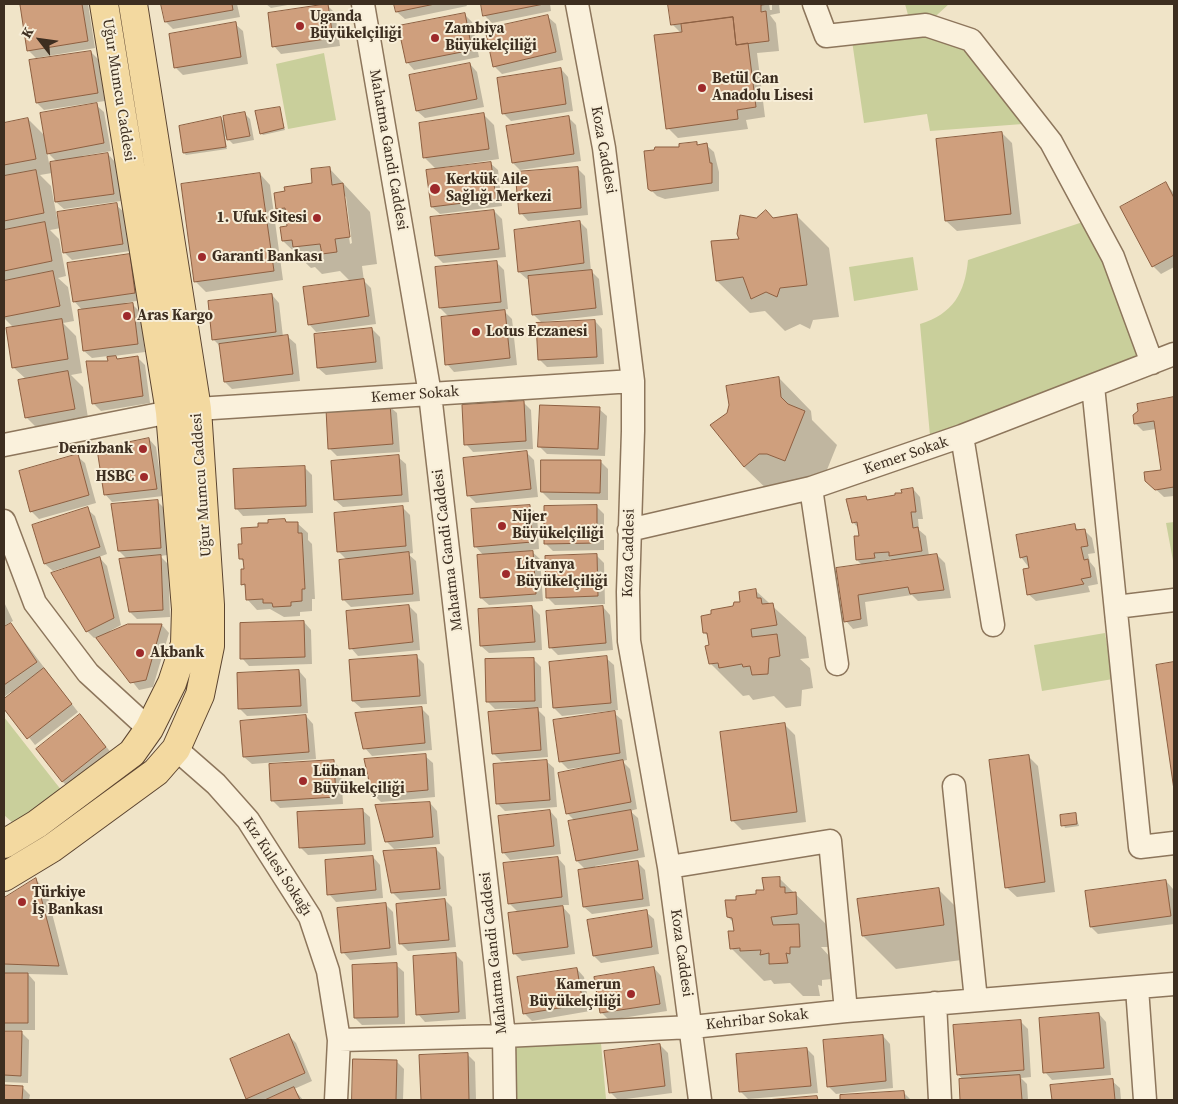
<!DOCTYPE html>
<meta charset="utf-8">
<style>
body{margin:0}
#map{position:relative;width:1178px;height:1104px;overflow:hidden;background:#f0e4c8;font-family:"Source Serif 4",serif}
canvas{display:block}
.frame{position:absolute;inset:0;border:5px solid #3d2e20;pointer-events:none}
.north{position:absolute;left:15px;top:15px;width:50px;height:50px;-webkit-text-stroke:4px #f7eed8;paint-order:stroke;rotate:300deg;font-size:14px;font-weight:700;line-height:20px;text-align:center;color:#3d2e20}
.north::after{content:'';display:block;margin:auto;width:18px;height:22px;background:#3d2e20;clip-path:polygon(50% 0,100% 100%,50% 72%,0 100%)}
</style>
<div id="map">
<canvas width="1178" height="1104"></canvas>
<div class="frame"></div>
<div class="north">K</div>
</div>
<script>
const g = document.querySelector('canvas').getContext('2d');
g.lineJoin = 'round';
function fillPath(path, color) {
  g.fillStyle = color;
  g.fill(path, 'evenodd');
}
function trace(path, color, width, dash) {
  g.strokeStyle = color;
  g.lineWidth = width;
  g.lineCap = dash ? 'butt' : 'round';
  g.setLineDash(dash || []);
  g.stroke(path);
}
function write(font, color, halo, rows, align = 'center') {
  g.font = font + ' "Source Serif 4",serif';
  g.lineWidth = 4;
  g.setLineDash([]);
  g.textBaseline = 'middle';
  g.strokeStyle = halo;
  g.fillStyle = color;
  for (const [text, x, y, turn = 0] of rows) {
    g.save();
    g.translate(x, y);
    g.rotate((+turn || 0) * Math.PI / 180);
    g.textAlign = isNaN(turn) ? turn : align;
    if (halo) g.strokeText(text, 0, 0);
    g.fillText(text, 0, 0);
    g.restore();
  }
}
const green = new Path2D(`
 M905,4H949L927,24L971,40L1036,123L930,131L927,114L864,123L851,34L911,26Z
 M324,53L336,120L288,129L276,64Z
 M1092,219L1152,363L931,447L920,324C953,314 965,293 968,260Z
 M913,257L918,290L854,301L849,267Z
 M1174,522V566L1166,523Z
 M1105,633L1113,679L1042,691L1034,645Z
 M4,717L69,800L23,832L4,815Z
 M600,1032L606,1099L505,1100L504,1036Z`);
const shadow = new Path2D(`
 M37,4H88L95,48L36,58L28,50L21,6Z
 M163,4H237L240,17L173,29L166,22Z
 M266,4H293L271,8Z
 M395,4H466L467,6L405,19L397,12Z
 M482,4H550L551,11L492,23L484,15Z
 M670,4H769L770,10H772V4H779L780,13L770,15L776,23L779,51L757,53L765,117L746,120L748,129L678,138L668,128L681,33L672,24Z
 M328,6L335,13L340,46L281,54L274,46Z
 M464,14L472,22L479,57L414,70L407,62Z
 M548,17L556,24L563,60L502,74L494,66Z
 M235,24L243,31L248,64L183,75L176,68L170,35Z
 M91,52L98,59L105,101L44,110L37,103Z
 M470,64L477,72L484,107L425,118L417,111Z
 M561,69L568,77L573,111L511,121L503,113Z
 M96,105L104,112L111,151L82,156L83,158L108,154L115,162L121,201L64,209L56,202L52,173L40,175L51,186L58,223L116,205L124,212L130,251L72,260L64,252L61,228L50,230L59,239L66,276L58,278L68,287L74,321L63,323L76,336L82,373L71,375L83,387L89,424L41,432L26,417V379L13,367L14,328L4,318V124L28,119L45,136ZM47,152L57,162L49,163Z
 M279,108L285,130L263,135L261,133Z
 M245,114L250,119L254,140L233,144L225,136L227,149L186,155L184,153L221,118L225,123Z
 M484,115L494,125L499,159L445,167V169L490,163L498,170L502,206L440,214L432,207L437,170L425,158L420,124Z
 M569,118L576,125L581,161L520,170L513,163Z
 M1002,133L1012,143L1021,224L957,231L946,221Z
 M696,143L699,146L706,145L714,152L719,172V191L665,199L657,196L649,188Z
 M329,168L370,212L377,264L362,266L364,281L371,288L376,324L316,332L309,324L351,282L340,271L322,274L315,267L311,268L283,241L289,227L288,219L278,209L314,184ZM343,194L346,197L352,243L350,244Z
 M577,168L585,176L588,215L528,221L521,213Z
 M260,174L270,185L283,280L206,292L195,281Z
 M1166,184L1174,193V267L1161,274L1153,266L1122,208Z
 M494,211L502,219L506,257L443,263L436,256Z
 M796,215L829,248L839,317L813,320L810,329L800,324L785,331L765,311L750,313L717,281L741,240L757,220Z
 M580,222L587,229L591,271L599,279L603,315L541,322L533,314L530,279H527L519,272L516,231Z
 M130,255L137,263L142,300L125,303V305L132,304L140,312L145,352L114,356L119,360L138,358L145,365L150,403L101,411L93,403L109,362L108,356L92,358L84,351L79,311H83L74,301Z
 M496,262L504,270L508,309L503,310L512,319L517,365L454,372L447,364L449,317L440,308Z
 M272,295L279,303L283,337H288L296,344L300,381L232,389L225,382L221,347L213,339Z
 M595,321L602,329L604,364L547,367L539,359Z
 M372,329L380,337L383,369L326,375L318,368Z
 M779,378L811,411L812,420L837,445L818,492L777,499L744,467L728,414Z
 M1174,398V496L1164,497L1146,480L1162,471L1156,429L1143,431L1135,423L1140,412L1139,405Z
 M523,402L531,410L533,449L473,452L466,444Z
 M389,406L397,413L400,452L337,456L330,449Z
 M599,409L607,416L605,456L547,454L540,447Z
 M149,439L156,447L163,496L112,502L105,494Z
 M527,453L534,460L538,497L476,503L469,496Z
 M77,456L85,463L96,503L39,519L31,511Z
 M398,457L406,464L409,502L343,507L335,500Z
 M600,461L608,469V500H550L542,492Z
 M304,467L312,475L313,513L243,516L236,508Z
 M913,489L920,497L923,519H918L919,530L926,536L929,556L937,555L945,563L951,598L918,601L912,595L865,602L868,626L853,629L846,621L863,566L857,560L859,529L853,522L865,498L868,501L904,494ZM891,559L892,562L881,563V561Z
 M157,501L165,509L168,555L160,556L168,564L170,617L137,619L130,612L127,559L119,551Z
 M529,506L537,514L539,549L530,550L540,559L543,601L489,605L481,598L484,556L475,546Z
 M596,506L604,514V550L553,551L546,544Z
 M402,507L410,515L413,553L408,554L416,561L420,601L351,607L344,600L340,561L347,560L339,552L335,514Z
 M87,509L95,516L107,554L99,557L107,566L121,625L110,631L111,633L162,625L169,633L153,687L139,690L97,637L94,638L87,631L70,566L53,571L45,564L33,525Z
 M285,520L288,524L297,523L308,533V540L312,544L315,599H312V611L300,612V616L284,617L270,609L257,610L247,599L246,588L243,584L245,563L240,558L243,545L259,528Z
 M1074,526L1080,531L1084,530L1092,538L1095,553L1088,554L1090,562L1095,568L1098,584L1088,586L1090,592L1036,601L1028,594L1030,569L1021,557Z
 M596,555L604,563L605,604L555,605L548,598Z
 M755,590L806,637L809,658L800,659L810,668L813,688L802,690L801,706L786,708L774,696L753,700L749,695L743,696L710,663L709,637L704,632Z
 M4,602L13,621L4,626Z
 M409,606L417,614L420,650L358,656L351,648Z
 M532,607L540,615L542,650L489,653L481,646Z
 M603,607L610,615L613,650L558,655L551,648Z
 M304,622L311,630L312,664L249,666L242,658Z
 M11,624L78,712L35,745L4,706V700L12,694L11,692L4,697V629Z
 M416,656L424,664L427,704L361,708L353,701Z
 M606,658L614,665L618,710L562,716L554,708L550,663Z
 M533,659L541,667L542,708H536L545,717L548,757L501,761L493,753L526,708L495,709L488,702Z
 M1174,664V782L1157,666Z
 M299,671L306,679L308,713L247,716L239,708Z
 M422,709L429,716L432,750L372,756L365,748Z
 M614,713L622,720L627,760L622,761L630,769L637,809L630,811L638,818L645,857L595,866L596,869L638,863L645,870L650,906L592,914L584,907L586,870L577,861L575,821L567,813L583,767L568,769L560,761Z
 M80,715L113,755L70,789L62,781Z
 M306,716L313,724L316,759L252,764L244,757Z
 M785,725L795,735L806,822L742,830L732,820Z
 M425,756L433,763L435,797L381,802L373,794Z
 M1028,756L1038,766L1055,892L1017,897L1006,887Z
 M333,761L341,769L343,804L280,808L273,801Z
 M546,761L554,768L557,807L505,811L498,804Z
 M430,803L437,811L440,844L394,849L386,841Z
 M362,810L370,817L372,851L308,855L300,847Z
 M550,811L557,819L561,854L510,860L503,852Z
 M1075,814L1079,826L1065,828L1061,816Z
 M436,849L444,857L447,896L400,900L392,892Z
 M373,857L380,865L383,898L336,902L329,894Z
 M558,858L565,866L569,905H561L570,915L575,954L522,961L514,953L519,913L509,903Z
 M779,878L828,926L830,947H821L831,958L832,979L822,980V986L818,985L820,996H803L790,983L774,984L771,980L764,981L731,948L735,932L733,922L728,917L737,901L757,895Z
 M36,880L46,890L68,975L28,974L35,982V1030H4V899Z
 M1166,881L1173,889L1174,924L1098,934L1091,927Z
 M938,889L971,922L976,958L896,969L863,936L858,900Z
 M445,900L452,907L456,947L408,951L400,943Z
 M385,904L393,912L397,955L350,960L343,952Z
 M646,912L654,919L659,954L601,963L594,956Z
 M456,955L463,962L466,1019L425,1022L418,1014Z
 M396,965L404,972L405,1024L362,1025L355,1018Z
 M654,968L661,976L667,1011L609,1020L601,1012Z
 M577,969L584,977L590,1011L532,1021L524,1013Z
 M1099,1014L1106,1022L1111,1075L1052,1080L1045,1072Z
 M1020,1021L1028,1029L1031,1077L1021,1078L1027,1084L1028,1100H961L960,1080H963L958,1074Z
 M4,1032L22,1033L29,1040L28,1083L4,1082Z
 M289,1036L296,1043L312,1081L294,1089L303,1100H250L247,1098Z
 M883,1036L890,1044L893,1088L836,1094L828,1086Z
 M660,1045L668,1053L672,1093L618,1100L610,1092Z
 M807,1049L814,1056L818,1093L748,1099L740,1091Z
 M467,1054L475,1062L476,1100H422L421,1056Z
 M354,1060L396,1061L404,1069L403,1100H354Z
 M1112,1081L1120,1088L1121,1100H1053L1052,1086Z
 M4,1087H22L30,1095L29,1100H4Z
 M903,1092L911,1100H842L841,1096Z`);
const building = new Path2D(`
 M29,4H82L88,41L27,51L20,5Z
 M161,4H232L233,10L165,22Z
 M328,4L333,38L272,47L268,13Z
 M394,4H435L396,12Z
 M481,4H544L483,16Z
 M668,4H769L761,5V12L766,11L769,41L736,45L733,17L671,25Z
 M465,13L472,50L406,63L398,26Z
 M548,15L556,52L493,67L485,29Z
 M733,17L736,45L748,43L756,107L737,110L738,119L666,129L654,35L682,32L681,24Z
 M236,22L241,57L174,68L169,34Z
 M91,51L98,93L36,103L29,60Z
 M470,63L477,99L416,111L409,75Z
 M561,68L566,104L502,114L497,78Z
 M97,103L104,143L47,154L40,113Z
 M280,107L284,128L260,134L255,111Z
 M245,112L250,136L227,140L223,116Z
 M484,113L489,149L423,158L419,123Z
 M569,116L574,154L512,163L506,126Z
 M221,117L226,147L183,153L179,126Z
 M28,118L36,159L4,165V123Z
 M1002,132L1011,214L945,221L936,139Z
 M697,142V145L707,143L710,163H712V183L651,191L648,189L644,151L654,150L655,147H679V144Z
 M108,153L114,194L55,202L50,162Z
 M491,162L496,199L431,207L426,170Z
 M330,167L332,185L343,183L350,237L335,239L337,252L322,254L320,244L293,247L292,240L282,241L280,227L287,226L285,208L276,209L274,193L285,191L284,187L312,183L311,169Z
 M578,167L581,208L519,214L515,172Z
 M36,170L44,213L4,221V176Z
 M260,173L274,271L194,282L181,184Z
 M1166,182L1174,198V255L1152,267L1120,207Z
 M117,203L123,244L63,253L57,212Z
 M494,210L499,249L435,256L430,217Z
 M766,210L773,218L797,214L807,285L780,288L777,297L766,292L751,299L743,277L716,281L711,241L739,239L737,234L740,215L756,218Z
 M580,221L584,263L518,272L514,230Z
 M45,222L52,261L4,271V230Z
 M130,254L135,293L73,302L67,263Z
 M497,261L501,302L439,308L435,267Z
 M592,270L596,308L532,315L528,276Z
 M53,271L60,306L4,317V281Z
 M364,279L369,316L308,325L303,287Z
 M272,294L276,332L212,340L208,301Z
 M133,303L138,344L83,351L78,310Z
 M505,310L510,358L445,365L441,317Z
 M62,319L68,359L12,368L6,328Z
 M595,320L597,357L538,360L536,323Z
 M372,328L376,362L317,368L314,334Z
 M288,335L293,374L224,382L219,344Z
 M116,356L117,359L138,356L143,396L92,404L86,361H108L107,357Z
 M68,371L75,409L25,418L18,380Z
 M779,377L781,397L788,404L805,411L785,461L767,454H759L744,467L710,425L727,413L729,405L726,386Z
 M1174,397V487L1155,490L1145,481L1144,472L1161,470L1154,421L1134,424L1133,415L1138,411L1137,404Z
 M524,401L526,441L464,445L462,405Z
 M390,404L393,444L328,449L326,409Z
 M540,405L600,407L598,449L538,447Z
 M149,438L157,489L104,495L97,449Z
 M527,451L531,489L467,496L463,458Z
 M78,454L89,495L30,512L19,471Z
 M399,455L402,495L334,500L331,461Z
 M541,460H601L600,493L541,492Z
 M305,466L306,506L235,509L233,469Z
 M913,488L916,512H911L913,528L918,527L922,551L889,556V552L874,553L875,558L856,560L854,536H859L857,522L852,523L846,499L866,496L867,500L895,495V493H902L901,490Z
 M158,500L161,548L118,551L111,504Z
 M530,505L532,542L474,547L471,509Z
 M597,505V543L544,544V506Z
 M403,506L406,546L337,552L334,513Z
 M88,507L100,547L44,564L32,525Z
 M285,519L286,522H298V533H302L305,589H302V601L291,602V606L273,607L272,603H263V599L246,600L245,584L241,585V569H244L243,559H239L238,544H242L241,528L258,527V523H268V520Z
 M1075,524L1076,530L1085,529L1088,546L1081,547L1084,560L1088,559L1091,577L1081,579L1084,584L1027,595L1023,569L1029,568L1027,556L1020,558L1016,535Z
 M533,551L536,594L480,598L477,555Z
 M409,552L413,594L342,600L339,560Z
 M597,554L598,596L546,598L545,556Z
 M937,554L944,590L910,594L908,587L858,595L861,619L844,622L836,568Z
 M161,555L163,610L129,612L119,559Z
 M100,557L114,618L86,632L51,573Z
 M756,589L757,598H761L762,604L773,603L777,625L751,629L752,637L777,634L780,656L769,658L768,674L752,675L750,666L743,667L742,664L719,668L718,663L709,664L705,646L709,645L707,633H703L701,616L711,614V610L733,606L734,602H740L739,592Z
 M409,605L413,642L349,649L346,611Z
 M532,606L535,642L480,646L478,609Z
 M603,606L606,643L549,648L546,611Z
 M304,621L305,657L240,659V623Z
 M11,623L37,662L4,685V627Z
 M128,624H162L146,680L130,683L96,638Z
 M417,655L420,696L352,701L349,660Z
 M607,656L611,703L553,708L549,662Z
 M534,658L535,701L486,702L485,659Z
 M1174,662V790L1156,665Z
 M44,668L72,704L27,739L4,709V699Z
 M299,670L301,706L238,709L237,673Z
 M422,707L425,743L363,749L355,713Z
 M538,708L541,750L492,754L488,712Z
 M615,711L620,753L559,762L553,720Z
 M80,714L106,747L62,782L36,749Z
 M306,715L309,752L243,757L240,721Z
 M785,723L797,812L731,821L720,732Z
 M426,754L428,790L372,795L364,759Z
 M1029,755L1045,882L1005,888L989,760Z
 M334,760L336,797L271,801L269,764Z
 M547,760L550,800L496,804L493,764Z
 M623,760L631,802L566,814L558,773Z
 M430,802L433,837L385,842L375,805Z
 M363,809L365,844L299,848L297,812Z
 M550,810L554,846L502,853L498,816Z
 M631,810L638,850L576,861L568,821Z
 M1076,813L1077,824L1061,826L1060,815Z
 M436,848L440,889L391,893L383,851Z
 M373,856L376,890L327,895L325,860Z
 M558,857L562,897L508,904L503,863Z
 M638,861L643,899L583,907L578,870Z
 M780,877V887H785V893L796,892L797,914L771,917L773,925L799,924L800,947H790V954L786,953L788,963L769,964V953L760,955L761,950L740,951V948L730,949L728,931H734L732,918L727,917L725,900H736V896L756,894V890H764L762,878Z
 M36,878L59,966L4,964V898Z
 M1166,880L1171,916L1090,927L1085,891Z
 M939,888L944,925L862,936L857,899Z
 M445,899L449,940L399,944L396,904Z
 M386,903L390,948L341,953L337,908Z
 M563,906L568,947L513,954L508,913Z
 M647,910L652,947L593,956L587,920Z
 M456,953L459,1012L416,1015L413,956Z
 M397,963L398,1017L354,1018L352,965Z
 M654,967L660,1004L600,1013L594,977Z
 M577,968L583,1004L523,1014L517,977Z
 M4,973H28V1023H4Z
 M1099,1013L1104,1068L1043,1073L1039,1018Z
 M1021,1020L1024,1070L957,1075L953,1025Z
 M4,1031H22L21,1076L4,1075Z
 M289,1034L305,1073L246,1099L230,1059Z
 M883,1035L886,1081L827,1087L823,1040Z
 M660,1044L665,1086L609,1093L604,1051Z
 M807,1048L811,1086L739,1092L736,1054Z
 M468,1053L469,1100H421L419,1055Z
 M353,1059L397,1060L396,1100H352Z
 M1020,1075L1022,1100H960L959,1079Z
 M1113,1079L1115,1100H1052L1050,1085Z
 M4,1085L23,1086L22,1100H4Z
 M294,1087L300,1100H265Z
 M904,1091L905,1100H840V1095Z
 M817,1096L818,1100H766Z`);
const minor = new Path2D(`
 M363,4L430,394L504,1036L505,1100
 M577,4L604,148L633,381V431L628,592L629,641L669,867L700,1100
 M814,4L826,36L926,25L971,40L1051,142L1113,257L1152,363
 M1093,386L1140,847L1174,843
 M197,409L633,381
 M962,436L993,625
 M4,445L170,412
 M811,488L837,664
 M4,521L35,603L88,673L149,729
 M629,530L811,488L962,436L1174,354
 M1116,607L1174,600
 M176,749L216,784L248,820L310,917L328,971L339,1040L336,1100
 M954,786L976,1000
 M669,867L830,841L846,1011
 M1137,988L1145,1100
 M935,1003L940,1100
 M339,1040L504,1036L692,1027L846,1011L1174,984`);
const major = new Path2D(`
 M4,844L37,824L132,753L149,729L172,683L185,644L186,609L170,412L104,4
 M4,877L52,848L156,772L176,749L200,695L210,646V605L197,409L133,4`);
const markers = [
 [300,26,5,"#9e2a2b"],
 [435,38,5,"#9e2a2b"],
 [702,88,5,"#9e2a2b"],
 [435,189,6,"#9e2a2b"],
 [317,218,5,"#9e2a2b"],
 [202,257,5,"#9e2a2b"],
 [127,316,5,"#9e2a2b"],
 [476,332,5,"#9e2a2b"],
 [143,449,5,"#9e2a2b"],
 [144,477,5,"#9e2a2b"],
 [502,526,5,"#9e2a2b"],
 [506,574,5,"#9e2a2b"],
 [140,653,5,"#9e2a2b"],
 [303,781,5,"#9e2a2b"],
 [22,902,5,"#9e2a2b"],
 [631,994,5,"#9e2a2b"]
];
const poiNames = [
 ["Uganda",310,17],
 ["Büyükelçiliği",310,34],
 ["Zambiya",445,29],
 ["Büyükelçiliği",445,46],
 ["Betül Can",712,79],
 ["Anadolu Lisesi",712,96],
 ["Kerkük Aile",446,180],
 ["Sağlığı Merkezi",446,197],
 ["1. Ufuk Sitesi",307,218,"right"],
 ["Garanti Bankası",212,257],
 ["Aras Kargo",137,316],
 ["Lotus Eczanesi",486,332],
 ["Denizbank",133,449,"right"],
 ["HSBC",134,477,"right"],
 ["Nijer",512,517],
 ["Büyükelçiliği",512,534],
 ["Litvanya",516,565],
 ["Büyükelçiliği",516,582],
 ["Akbank",150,653],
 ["Lübnan",313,772],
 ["Büyükelçiliği",313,789],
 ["Türkiye",32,893],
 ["İş Bankası",32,910],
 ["Kamerun",621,985,"right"],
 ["Büyükelçiliği",621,1002,"right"]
];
const streetNames = [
 ["Uğur Mumcu Caddesi",118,90,81],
 ["Mahatma Gandi Caddesi",388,150,80],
 ["Koza Caddesi",603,150,80],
 ["Kemer Sokak",415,395,-4],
 ["Kemer Sokak",906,456,-19],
 ["Uğur Mumcu Caddesi",202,485,-94],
 ["Mahatma Gandi Caddesi",448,550,-97],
 ["Koza Caddesi",629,553,-89],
 ["Kız Kulesi Sokağı",277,867,57],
 ["Mahatma Gandi Caddesi",494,953,-96],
 ["Koza Caddesi",681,953,82],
 ["Kehribar Sokak",757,1020,-6]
];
fillPath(green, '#c9cf9b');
fillPath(shadow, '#0003');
fillPath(building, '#cf9f7d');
trace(building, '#8d5f41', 1);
trace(minor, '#8d765c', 25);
trace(major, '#5b4430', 30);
trace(minor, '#faf1dc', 22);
trace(major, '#f3d9a0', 28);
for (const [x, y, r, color] of markers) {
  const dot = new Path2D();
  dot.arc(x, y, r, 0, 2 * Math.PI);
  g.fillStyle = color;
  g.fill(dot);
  trace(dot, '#f7eed8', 2);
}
write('bold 15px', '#3d2e20', '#f7eed8', poiNames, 'left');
write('15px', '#3d2e20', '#f7eed8', streetNames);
</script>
